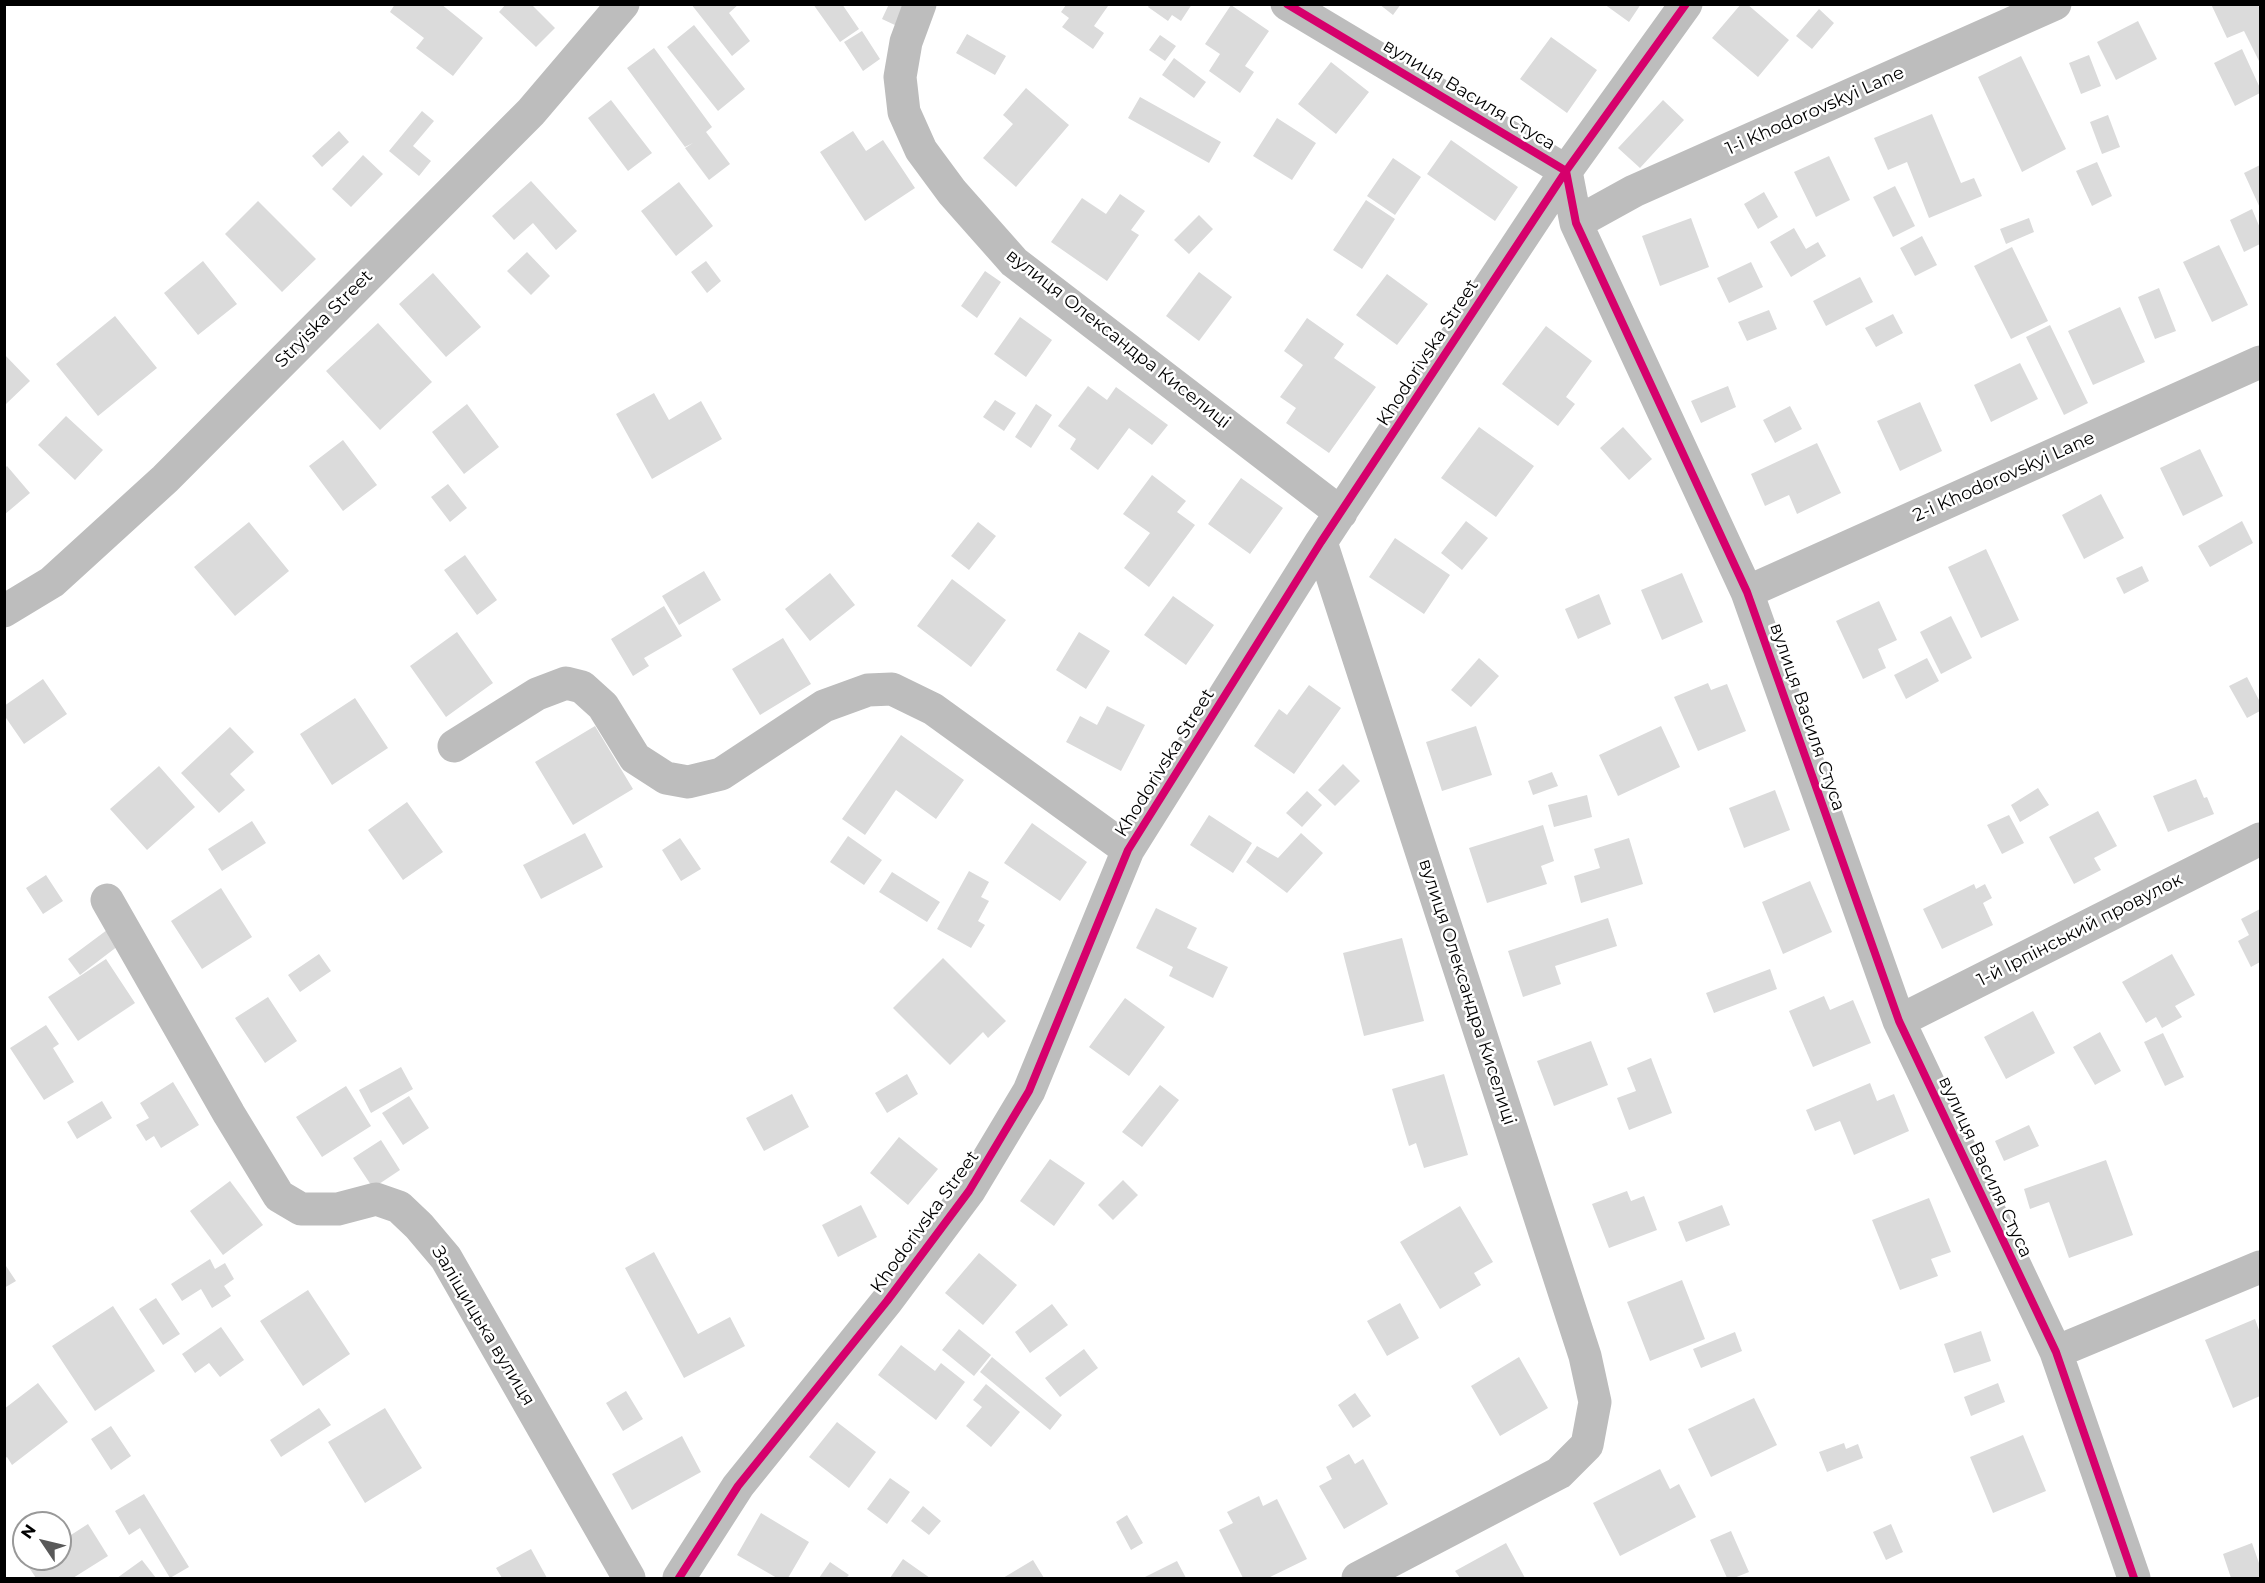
<!DOCTYPE html>
<meta charset="utf-8">
<style>
body{margin:0}
#map{position:relative;width:2265px;height:1583px;overflow:hidden;background:#fff;font-family:Montserrat,sans-serif}
canvas{display:block}
.frame{position:absolute;inset:0;border:6px solid #000;pointer-events:none}
.north{position:absolute;left:12px;top:1511px;width:60px;height:60px;box-sizing:border-box;background:#fff;border:2px solid #999;border-radius:50%;rotate:305deg;font-size:16px;font-weight:700;line-height:24px;text-align:center;color:#000}
.north::after{content:'';display:block;margin:auto;width:21px;height:27px;background:#595959;clip-path:polygon(50% 0,100% 100%,50% 72%,0 100%)}
</style>
<div id="map">
<canvas width="2265" height="1583"></canvas>
<div class="frame"></div>
<div class="north">N</div>
</div>
<script>
const g = document.querySelector('canvas').getContext('2d');
g.lineJoin = 'round';
function fillPath(path, color) {
  g.fillStyle = color;
  g.fill(path, 'evenodd');
}
function trace(path, color, width, dash) {
  g.strokeStyle = color;
  g.lineWidth = width;
  g.lineCap = dash ? 'butt' : 'round';
  g.setLineDash(dash || []);
  g.stroke(path);
}
function write(font, color, halo, rows, align = 'center') {
  g.font = font + ' Montserrat,sans-serif';
  g.lineWidth = 5;
  g.setLineDash([]);
  g.textBaseline = 'middle';
  g.strokeStyle = halo;
  g.fillStyle = color;
  for (const [text, x, y, turn = 0] of rows) {
    g.save();
    g.translate(x, y);
    g.rotate((+turn || 0) * Math.PI / 180);
    g.textAlign = isNaN(turn) ? turn : align;
    if (halo) g.strokeText(text, 0, 0);
    g.fillText(text, 0, 0);
    g.restore();
  }
}
const building = new Path2D(`
 M395,4H441L483,38L453,76L416,48L424,38L390,12Z
 M506,4H531L555,28L536,47L499,12Z
 M691,4H739L729,13L750,41L732,56Z
 M813,4H842L859,29L840,42Z
 M889,4H907L897,26L882,19Z
 M1150,4H1192L1181,21L1172,15L1168,21L1148,7Z
 M1379,4H1401L1393,15Z
 M1604,4H1641L1629,22Z
 M1741,4H1747L1789,40L1758,77L1712,38Z
 M2211,4H2258L2260,10V60L2259,61L2244,31L2227,38Z
 M1066,5L1108,6L1094,26L1104,33L1093,49L1062,27L1069,18L1061,12Z
 M1231,5L1269,31L1245,66L1254,72L1240,93L1209,71L1220,54L1205,44Z
 M1819,9L1834,23L1812,49L1796,36Z
 M2138,21L2157,59L2116,80L2097,42Z
 M694,25L745,89L718,111L667,47Z
 M862,31L880,59L863,71L844,42Z
 M967,34L1006,56L995,75L956,53Z
 M1160,35L1176,46L1165,61L1149,50Z
 M1551,37L1597,70L1567,113L1520,79Z
 M654,48L712,127L706,132L730,164L709,180L685,148L693,143L685,147L627,68Z
 M2242,49L2260,88V93L2235,106L2214,63Z
 M2089,55L2101,86L2081,94L2069,63Z
 M2021,56L2066,149L2022,172L1978,77Z
 M1174,58L1206,82L1194,98L1162,75Z
 M1331,62L1369,92L1336,134L1298,104Z
 M1026,88L1069,125L1016,187L983,158L1013,124L1003,115Z
 M1140,97L1221,142L1209,163L1128,118Z
 M611,100L652,153L628,171L588,118Z
 M1663,100L1684,120L1640,168L1618,148Z
 M422,111L434,121L413,146L431,161L419,176L389,151Z
 M1932,114L1961,183L1974,178L1982,196L1929,218L1907,162L1888,170L1874,138Z
 M2108,115L2120,147L2102,154L2090,122Z
 M1277,118L1316,143L1292,180L1253,156Z
 M339,131L349,142L322,167L312,156Z
 M853,131L866,151L883,140L915,188L865,221L820,152Z
 M1451,140L1518,187L1495,221L1427,174Z
 M363,155L383,174L351,207L332,189Z
 M1829,156L1850,200L1816,217L1794,172Z
 M1393,158L1421,177L1395,215L1367,196Z
 M2097,162L2112,196L2092,206L2076,171Z
 M2260,165V208L2244,173Z
 M531,181L577,231L556,250L533,223L514,240L492,216Z
 M679,182L713,226L676,256L641,211Z
 M1895,186L1915,226L1893,237L1873,197Z
 M1764,192L1778,217L1758,229L1744,204Z
 M1120,194L1145,211L1131,230L1139,235L1107,281L1051,242L1082,198L1106,214Z
 M1366,200L1395,219L1362,269L1333,250Z
 M258,201L316,259L282,292L225,234Z
 M2252,209L2260,228V244L2244,252L2230,220Z
 M1199,215L1213,229L1189,254L1174,240Z
 M1691,218L1709,267L1660,286L1642,236Z
 M2029,218L2034,232L2006,244L2000,229Z
 M1794,228L1806,249L1818,242L1826,256L1791,277L1770,242Z
 M1922,236L1937,265L1915,276L1900,248Z
 M2219,245L2248,305L2212,322L2183,262Z
 M2012,247L2048,321L2011,339L1974,266Z
 M527,252L550,276L531,295L507,271Z
 M203,261L237,304L198,335L164,293Z
 M706,261L721,281L707,293L691,272Z
 M1751,262L1763,287L1729,303L1717,278Z
 M985,271L1001,282L977,318L961,306Z
 M1199,272L1232,297L1199,341L1166,316Z
 M433,273L481,327L446,357L399,304Z
 M1387,274L1428,304L1397,345L1356,315Z
 M1860,277L1873,302L1826,326L1813,301Z
 M2159,288L2176,331L2155,339L2138,297Z
 M2120,307L2145,362L2093,385L2068,331Z
 M1769,310L1777,329L1747,341L1738,322Z
 M1893,314L1903,333L1876,347L1865,328Z
 M115,316L157,368L98,416L56,364Z
 M1020,317L1052,340L1026,377L994,354Z
 M1307,318L1344,344L1334,358L1376,387L1329,453L1286,423L1296,408L1280,397L1303,365L1284,351Z
 M378,323L432,382L380,430L326,371Z
 M2050,325L2088,403L2064,415L2026,337Z
 M1546,326L1592,361L1566,397L1575,404L1558,426L1502,384Z
 M4,354L30,381L6,404L4,402Z
 M2020,363L2038,399L1991,422L1974,385Z
 M1088,386L1107,400L1116,387L1168,425L1152,445L1129,428L1098,470L1070,449L1076,439L1058,426Z
 M1728,386L1736,407L1701,423L1691,401Z
 M654,393L669,420L701,401L722,439L652,479L616,414Z
 M995,400L1016,413L1004,431L983,417Z
 M1920,402L1942,451L1900,471L1877,421Z
 M467,404L499,447L464,474L432,432Z
 M1036,404L1052,415L1031,448L1015,437Z
 M1790,406L1802,429L1775,443L1763,420Z
 M66,416L103,450L75,480L38,445Z
 M1479,427L1534,466L1496,517L1441,478Z
 M1623,427L1652,459L1629,480L1600,448Z
 M343,440L377,485L343,511L309,466Z
 M1817,443L1841,493L1797,514L1789,495L1765,506L1751,474Z
 M2200,449L2223,496L2183,516L2160,468Z
 M7,466L30,493L4,515V469Z
 M1152,475L1186,501L1177,512L1195,525L1149,587L1124,568L1150,533L1123,514Z
 M1241,478L1283,508L1250,554L1208,524Z
 M448,484L467,508L450,522L431,497Z
 M2101,494L2124,538L2084,559L2062,515Z
 M1466,521L1488,538L1462,570L1441,553Z
 M2242,521L2253,543L2210,567L2198,546Z
 M249,522L289,571L235,616L194,567Z
 M978,522L996,536L969,570L951,556Z
 M1395,538L1450,575L1424,614L1369,577Z
 M1986,549L2019,620L1981,638L1948,567Z
 M465,555L497,600L477,615L444,570Z
 M2142,566L2149,581L2124,594L2116,578Z
 M704,571L721,600L679,625L662,596Z
 M830,573L855,605L810,641L785,609Z
 M1682,573L1703,622L1662,640L1641,590Z
 M952,579L1006,620L971,667L917,626Z
 M1599,594L1611,624L1578,639L1565,609Z
 M1173,596L1214,625L1186,665L1144,635Z
 M1879,601L1897,640L1878,649L1886,668L1863,679L1836,621Z
 M664,606L682,636L644,658L649,666L633,676L611,639Z
 M1951,616L1972,658L1941,674L1920,632Z
 M457,632L493,683L446,717L410,666Z
 M1079,632L1110,651L1086,689L1056,670Z
 M783,638L811,684L760,715L732,669Z
 M1479,658L1499,676L1471,707L1451,690Z
 M1927,658L1939,681L1906,699L1894,675Z
 M2247,677L2260,702V711L2247,718L2229,686Z
 M43,679L67,714L24,744L4,715V706Z
 M1708,683L1711,690L1727,684L1746,731L1698,751L1674,697Z
 M1309,685L1341,708L1294,774L1254,746L1279,709L1287,715Z
 M355,698L388,748L332,785L300,734Z
 M1107,706L1145,725L1121,771L1066,742L1080,716L1097,725Z
 M595,726L633,789L573,825L535,762Z
 M1476,726L1492,775L1442,791L1426,742Z
 M1661,726L1680,767L1618,796L1599,755Z
 M230,727L254,752L230,774L245,790L219,813L181,773Z
 M901,735L964,780L936,819L896,790L865,835L842,819Z
 M1343,764L1360,781L1335,806L1318,790Z
 M159,766L195,807L147,850L110,809Z
 M1552,772L1558,786L1533,795L1528,781Z
 M2196,779L2204,798L2207,797L2214,814L2168,832L2153,796Z
 M2038,788L2049,805L2020,822L2011,805Z
 M1775,790L1790,830L1744,848L1729,808Z
 M1307,791L1322,805L1302,827L1286,813Z
 M1587,795L1592,817L1554,827L1548,805Z
 M407,802L443,852L403,880L368,830Z
 M2098,811L2117,846L2094,858L2101,870L2074,884L2049,837Z
 M1209,815L1252,843L1233,873L1190,845Z
 M2009,815L2024,843L2002,854L1987,825Z
 M252,821L266,843L222,871L208,849Z
 M1032,823L1087,862L1060,901L1004,863Z
 M1543,825L1554,861L1541,866L1547,884L1487,903L1469,848Z
 M585,833L603,867L541,899L523,865Z
 M1301,833L1323,853L1287,893L1246,862L1257,846L1278,858Z
 M848,836L882,860L864,885L830,862Z
 M680,838L701,869L681,881L662,850Z
 M1629,838L1643,884L1581,903L1574,876L1600,868L1594,849Z
 M969,871L989,882L981,897L989,901L978,921L985,925L971,948L937,929Z
 M892,872L940,902L927,922L879,892Z
 M46,875L63,901L43,914L26,888Z
 M1810,881L1832,932L1783,954L1762,902Z
 M1974,884L1976,889L1985,884L1992,898L1983,903L1993,925L1942,949L1923,909Z
 M221,888L252,937L202,969L171,921Z
 M1156,908L1197,928L1187,948L1228,967L1213,998L1169,976L1173,967L1136,948Z
 M2260,909V962L2251,967L2238,941L2249,935L2241,919Z
 M1608,918L1617,946L1555,966L1561,984L1523,997L1508,951Z
 M107,930L118,946L80,975L68,959Z
 M1402,938L1424,1021L1364,1036L1343,953Z
 M319,954L331,971L300,992L288,975Z
 M2172,954L2195,995L2175,1006L2182,1017L2162,1028L2156,1017L2146,1023L2122,982Z
 M943,958L1006,1021L988,1038L983,1032L950,1065L893,1008Z
 M106,959L135,1003L78,1041L48,997Z
 M1770,969L1777,989L1714,1013L1706,993Z
 M1824,996L1830,1010L1853,1000L1871,1043L1813,1067L1789,1011Z
 M268,997L297,1041L265,1063L235,1018Z
 M1125,998L1165,1027L1129,1076L1089,1047Z
 M2033,1011L2055,1053L2006,1079L1984,1037Z
 M46,1025L59,1044L53,1048L74,1082L44,1100L10,1048Z
 M2100,1032L2121,1071L2095,1085L2073,1047Z
 M2163,1033L2184,1077L2165,1086L2144,1042Z
 M1591,1041L1608,1085L1554,1106L1537,1061Z
 M1651,1058L1672,1113L1629,1130L1617,1098L1636,1091L1627,1068Z
 M401,1067L413,1089L371,1113L359,1090Z
 M907,1074L918,1094L887,1113L875,1093Z
 M1444,1074L1468,1155L1424,1168L1416,1143L1409,1146L1392,1089Z
 M173,1082L199,1125L161,1148L154,1136L146,1141L136,1125L149,1118L140,1103Z
 M1870,1083L1877,1101L1894,1094L1909,1131L1854,1155L1840,1121L1815,1131L1806,1110Z
 M1160,1085L1179,1100L1142,1147L1122,1132Z
 M346,1086L371,1126L322,1157L296,1117Z
 M792,1094L809,1127L764,1151L746,1118Z
 M409,1096L429,1128L403,1145L382,1113Z
 M102,1101L112,1118L77,1139L67,1122Z
 M2029,1125L2039,1146L2004,1161L1995,1141Z
 M899,1137L938,1169L908,1205L870,1173Z
 M381,1140L400,1170L373,1188L353,1158Z
 M1050,1159L1085,1183L1054,1226L1020,1201Z
 M2106,1160L2133,1235L2069,1258L2049,1202L2030,1209L2024,1189Z
 M1123,1180L1138,1195L1113,1220L1098,1205Z
 M230,1181L263,1225L223,1255L190,1211Z
 M1627,1191L1631,1201L1644,1196L1657,1230L1609,1248L1592,1204Z
 M1929,1198L1951,1252L1931,1259L1938,1276L1900,1290L1872,1220Z
 M861,1205L877,1237L838,1257L822,1225Z
 M1722,1205L1730,1225L1686,1242L1678,1222Z
 M1460,1206L1493,1262L1474,1273L1481,1285L1440,1309L1400,1242Z
 M654,1252L698,1334L730,1317L745,1346L684,1378L625,1268Z
 M979,1253L1017,1285L983,1325L945,1293Z
 M210,1259L215,1269L225,1263L234,1279L224,1286L231,1296L212,1308L201,1289L182,1301L171,1284Z
 M4,1263L16,1281L4,1288Z
 M1682,1280L1705,1339L1650,1361L1627,1302Z
 M308,1290L350,1354L303,1386L260,1321Z
 M156,1298L180,1334L163,1345L139,1309Z
 M1400,1303L1419,1338L1387,1356L1367,1321Z
 M1052,1304L1068,1325L1030,1353L1015,1332Z
 M113,1306L155,1371L95,1411L52,1346Z
 M2255,1319L2260,1333V1396L2233,1408L2205,1340Z
 M221,1327L244,1360L220,1377L209,1363L195,1373L182,1354Z
 M959,1329L991,1355L974,1376L942,1350Z
 M1981,1331L1991,1361L1954,1373L1944,1344Z
 M1735,1332L1742,1351L1701,1368L1693,1349Z
 M901,1345L935,1371L941,1363L965,1382L936,1420L878,1375Z
 M1084,1349L1098,1368L1060,1397L1045,1378Z
 M992,1357L1062,1415L1050,1430L980,1372Z
 M1519,1357L1548,1408L1500,1436L1471,1386Z
 M38,1383L68,1422L12,1465L7,1457L4,1459V1409Z
 M1998,1383L2005,1402L1971,1416L1964,1397Z
 M986,1384L1020,1412L991,1447L966,1426L982,1407L973,1400Z
 M626,1391L643,1419L623,1431L606,1403Z
 M1355,1393L1371,1416L1353,1428L1338,1405Z
 M1754,1398L1777,1445L1711,1477L1688,1429Z
 M319,1408L331,1425L281,1457L270,1440Z
 M385,1408L422,1468L365,1503L328,1442Z
 M837,1422L876,1452L849,1488L809,1457Z
 M111,1426L131,1456L111,1470L91,1439Z
 M2023,1435L2046,1491L1993,1513L1970,1457Z
 M682,1436L701,1472L632,1510L612,1474Z
 M1844,1443L1846,1449L1858,1444L1863,1458L1827,1472L1819,1452Z
 M1349,1454L1355,1464L1363,1459L1388,1504L1344,1529L1319,1486L1332,1479L1326,1467Z
 M1660,1469L1670,1489L1679,1484L1696,1517L1620,1556L1593,1503Z
 M890,1478L910,1492L887,1524L867,1509Z
 M144,1494L189,1567L170,1578L140,1528L129,1535L115,1511Z
 M1259,1496L1263,1506L1277,1499L1307,1559L1268,1578H1243L1219,1530L1233,1523L1227,1512Z
 M923,1506L941,1521L929,1535L911,1521Z
 M761,1513L809,1542L788,1578H777L737,1555Z
 M1127,1515L1143,1543L1131,1550L1116,1522Z
 M88,1524L108,1556L73,1578H36L26,1563L32,1559H60V1542Z
 M1891,1524L1903,1552L1886,1560L1873,1532Z
 M1731,1531L1749,1572L1734,1578H1727L1710,1540Z
 M1506,1543L1525,1578H1460L1455,1571Z
 M2252,1543L2260,1566V1578H2231L2223,1554Z
 M531,1549L547,1578H502L496,1568Z
 M903,1559L930,1578H890Z
 M142,1560L156,1578H117Z
 M1033,1560L1044,1578H1003Z
 M1177,1561L1186,1578H1143Z
 M830,1562L849,1575L846,1578H819Z`);
const street = new Path2D(`
 M920,4L906,42L900,77L904,112L921,150L952,192L1014,262L1341,513
 M1287,4L1566,171L1576,223L1747,592L1899,1021L2056,1352L2134,1578
 M1576,223L1634,191L2055,4
 M1321,542L1585,1356L1595,1402L1587,1445L1559,1473L1358,1578
 M1747,592L2260,362
 M4,611L52,582L165,479L531,112L623,4
 M454,746L537,694L566,683L582,687L603,706L635,758L666,778L688,782L721,774L824,706L868,690L892,689L933,709L1128,850
 M107,900L229,1114L279,1196L301,1209H338L376,1199L399,1207L419,1226L446,1258L629,1578
 M1899,1021L2260,839
 M2056,1352L2260,1267
 M679,1578L738,1486L887,1301L969,1191L1029,1091L1128,850L1321,542L1566,171L1686,4`);
const cycleway = new Path2D(`
 M1287,4L1566,171L1576,223L1747,592L1899,1021L2056,1352L2134,1578
 M679,1578L738,1486L887,1301L969,1191L1029,1091L1128,850L1321,542L1566,171L1686,4`);
const streetNames = [
 ["вулиця Василя Стуса",1469,95,31],
 ["1-i Khodorovskyi Lane",1815,111,-24],
 ["Stryiska Street",324,319,-45],
 ["вулиця Олександра Киселиці",1118,339,38],
 ["Khodorivska Street",1428,353,-57],
 ["2-i Khodorovskyi Lane",2004,477,-24],
 ["вулиця Василя Стуса",1807,717,71],
 ["Khodorivska Street",1165,763,-58],
 ["1-й Ірпінський провулок",2080,930,-27],
 ["вулиця Олександра Киселиці",1467,992,72],
 ["вулиця Василя Стуса",1985,1167,65],
 ["Khodorivska Street",925,1222,-54],
 ["Заліщицька вулиця",483,1326,59]
];
fillPath(building, '#dbdbdb');
trace(street, '#bdbdbd', 33);
trace(cycleway, '#d6006c', 8);
write('18px', '#000', '#fff', streetNames);
</script>
